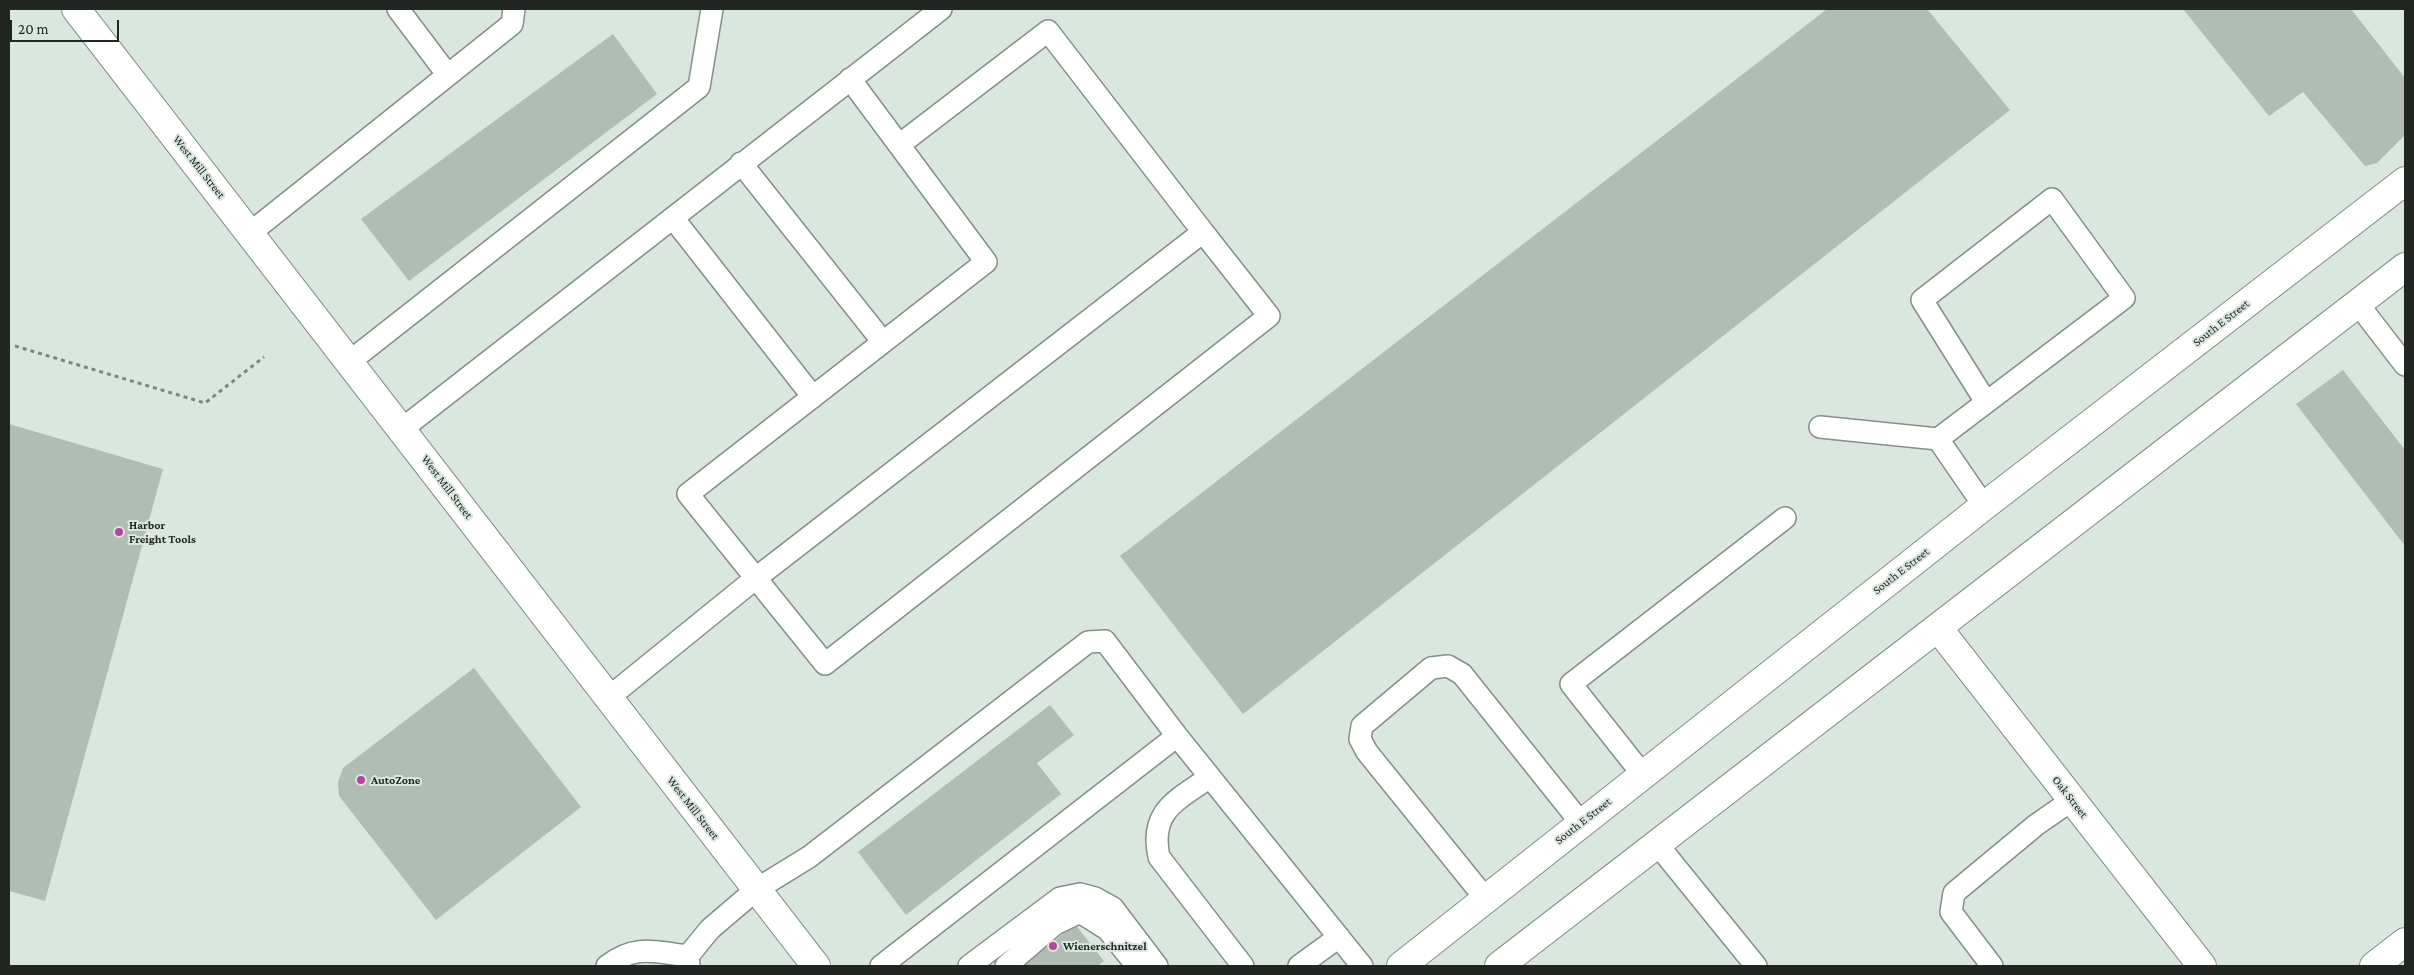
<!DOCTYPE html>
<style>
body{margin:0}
#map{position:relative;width:2414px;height:975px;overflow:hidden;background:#dae7de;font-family:"Crimson Pro",serif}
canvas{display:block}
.frame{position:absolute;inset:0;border:10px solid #212623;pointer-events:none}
.scale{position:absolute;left:10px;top:20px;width:109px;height:22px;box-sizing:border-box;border:2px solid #212623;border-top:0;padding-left:6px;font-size:15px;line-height:18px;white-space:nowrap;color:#212623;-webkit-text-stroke:4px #dae7de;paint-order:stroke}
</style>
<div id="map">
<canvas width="2414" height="975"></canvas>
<div class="frame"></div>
<div class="scale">20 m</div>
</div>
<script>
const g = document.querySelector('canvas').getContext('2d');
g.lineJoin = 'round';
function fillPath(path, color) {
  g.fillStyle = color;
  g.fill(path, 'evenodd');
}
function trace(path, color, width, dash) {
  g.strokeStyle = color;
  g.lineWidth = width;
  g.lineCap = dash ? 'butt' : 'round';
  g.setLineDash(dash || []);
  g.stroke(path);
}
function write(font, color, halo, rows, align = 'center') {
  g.font = font + ' "Crimson Pro",serif';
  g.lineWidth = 4;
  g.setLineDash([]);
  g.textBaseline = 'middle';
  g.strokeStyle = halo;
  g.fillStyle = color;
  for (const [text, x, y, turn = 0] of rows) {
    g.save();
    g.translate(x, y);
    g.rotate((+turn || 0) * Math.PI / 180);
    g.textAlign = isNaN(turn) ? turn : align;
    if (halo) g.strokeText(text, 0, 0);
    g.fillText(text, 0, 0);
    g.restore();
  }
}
const building = new Path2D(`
 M1827,9H1927L2010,110L1243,714L1120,556Z
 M2183,9H2351L2405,78V135L2377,163L2365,166L2303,92L2269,116Z
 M613,34L657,94L409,281L361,219Z
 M2343,370L2405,450V546L2296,404Z
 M9,424L163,469L45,901L9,891Z
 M474,668L581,807L436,920L339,796L338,782L343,768Z
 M1050,705L1074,735L1037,763L1061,794L906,915L858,852Z
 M1075,924L1104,961L1098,966H1022L1036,928L1049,945Z`);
const path = new Path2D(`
 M15,346L205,403L264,357`);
const lane = new Path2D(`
 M398,9L447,74
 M899,145L1048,31L1203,232
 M741,163L883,342
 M673,218L813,397
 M250,233L512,24L514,9
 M2358,304L2405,365
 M349,362L699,87L712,9
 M1820,427L1938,439L2124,298L2052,199L1922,300L1986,402
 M402,429L941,9
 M1938,439L1984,506
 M608,698L756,578L1203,232L1269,316L825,664L688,494L986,262L850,79
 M1643,775L1571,684L1785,518
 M1210,777C1177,800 1149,811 1159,857L1243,966
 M1657,844L1756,966
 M1485,898L1367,752L1360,739L1362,726L1431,668L1448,666L1462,674L1581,823
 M607,966C635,944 655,952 688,956
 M689,966L688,956L710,929L757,889L809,857L1088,642L1105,641L1177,736L1362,966
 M881,966L1177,736
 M969,966L1060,898L1080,894L1095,898L1113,908L1157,966
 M1006,966L1055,924L1080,912L1107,929L1137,966
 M1299,966L1339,937
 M1992,966L1951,912L1954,893L2036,825L2072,800`);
const street = new Path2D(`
 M1938,628L2202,966
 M2374,966L2405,942`);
const secondary = new Path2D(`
 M76,9L816,966
 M1401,966L1984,506L2405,181
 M1499,966L2405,267`);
const markers = [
 [119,532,5,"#b544a0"],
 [361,780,5,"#b544a0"],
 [1053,946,5,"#b544a0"]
];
const streetNames = [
 ["West Mill Street",199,167,52],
 ["South E Street",2221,323,-38],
 ["West Mill Street",447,487,53],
 ["South E Street",1901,571,-38],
 ["Oak Street",2070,797,52],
 ["West Mill Street",693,808,52],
 ["South E Street",1583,821,-38]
];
const poiNames = [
 ["Harbor",129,525],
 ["Freight Tools",129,539],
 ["AutoZone",371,780],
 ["Wienerschnitzel",1063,946]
];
fillPath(building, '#b1bdb4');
trace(lane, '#838f87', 24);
trace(street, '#838f87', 30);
trace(secondary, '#838f87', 30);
trace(path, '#7d8680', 3, [4, 4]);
trace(lane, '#fff', 21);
trace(street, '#fff', 28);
trace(secondary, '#fff', 28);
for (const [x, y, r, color] of markers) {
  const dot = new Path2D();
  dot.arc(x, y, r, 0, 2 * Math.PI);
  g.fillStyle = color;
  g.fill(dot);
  trace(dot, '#dae7de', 2);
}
write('12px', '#212623', '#dae7de', streetNames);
write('bold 12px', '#212623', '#dae7de', poiNames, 'left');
</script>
